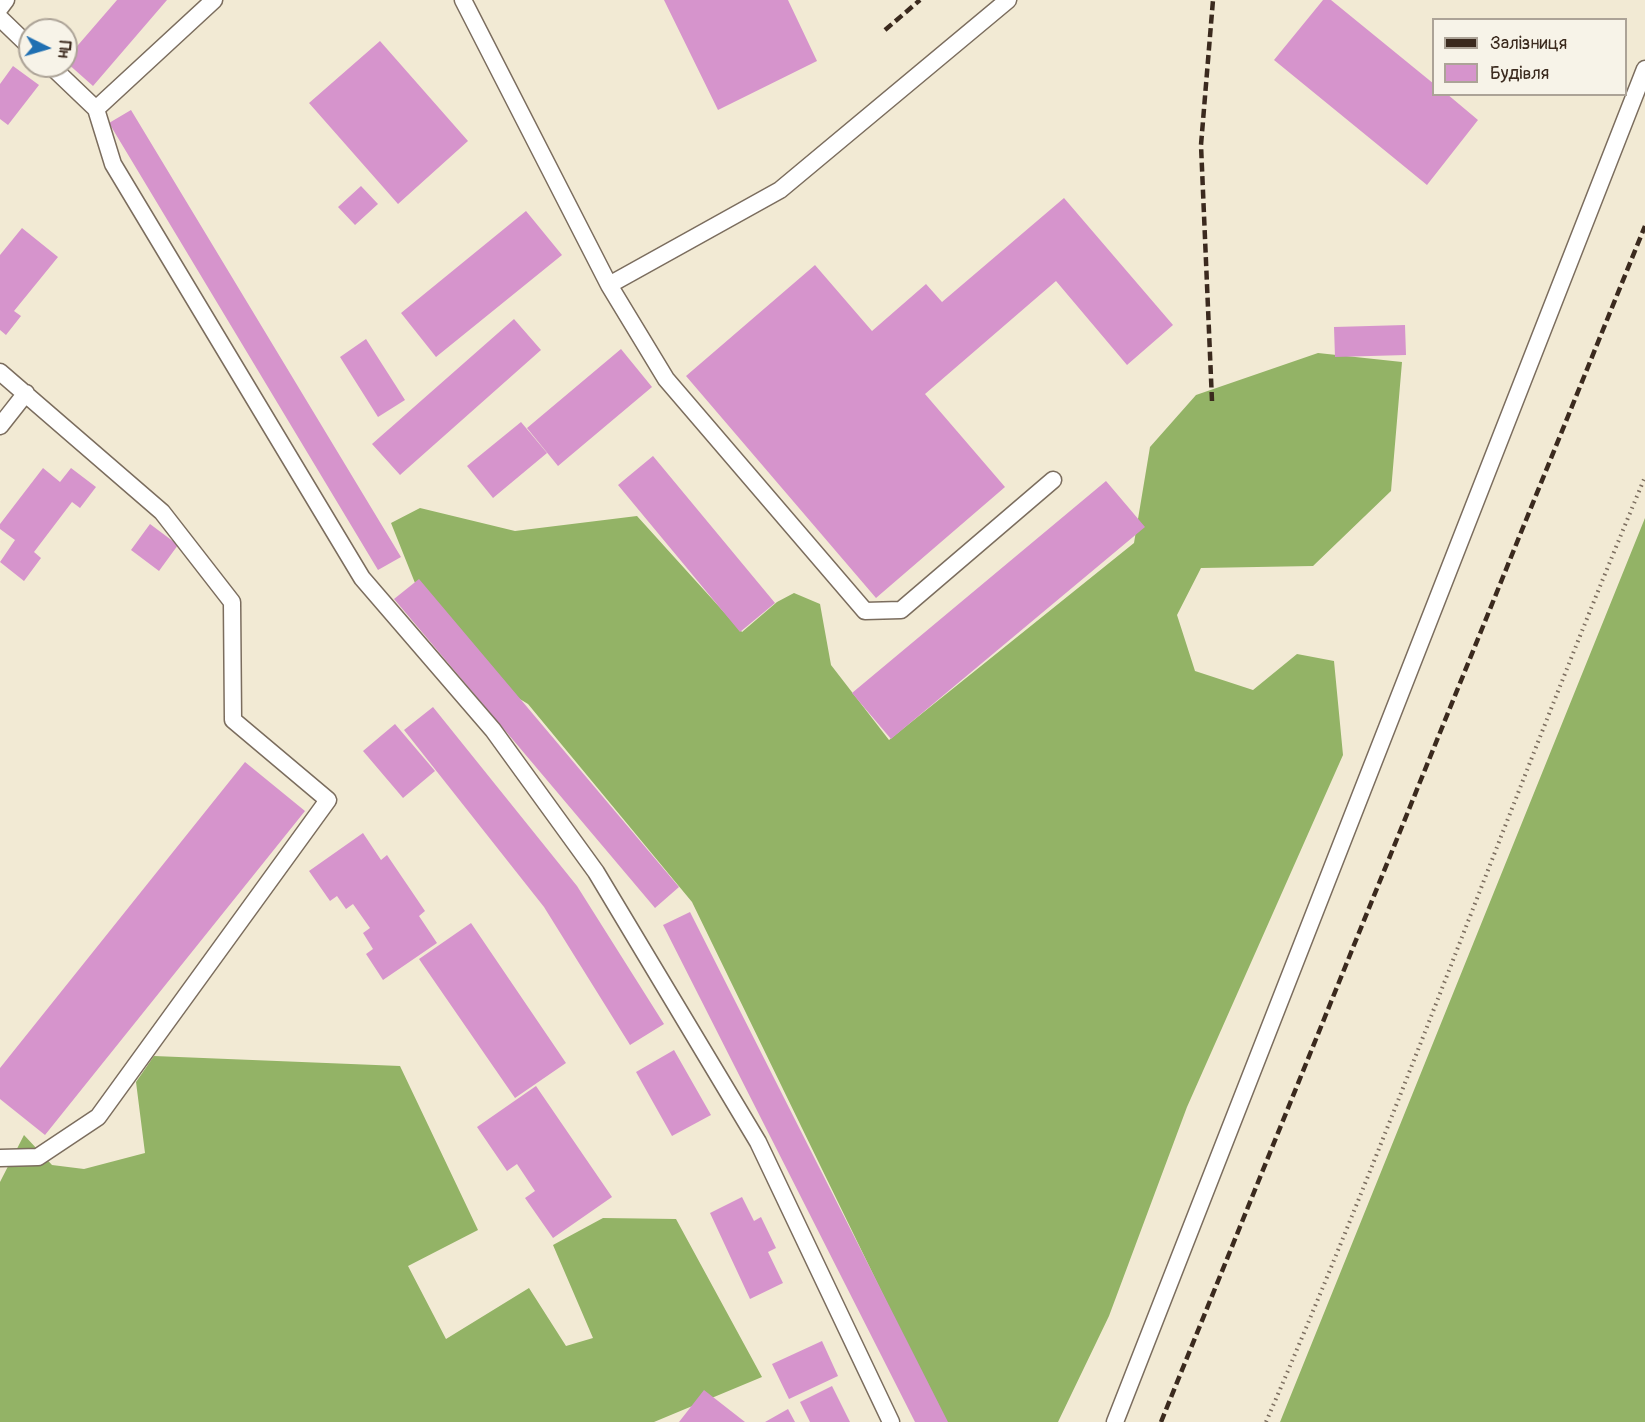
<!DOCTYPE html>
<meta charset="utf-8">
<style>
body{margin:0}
#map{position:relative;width:1645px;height:1422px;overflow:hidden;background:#f2ead4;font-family:Pangolin,sans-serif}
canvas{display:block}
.legend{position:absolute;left:1432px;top:18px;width:195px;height:78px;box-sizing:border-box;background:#f7f3e8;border:2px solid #aca397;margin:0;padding:8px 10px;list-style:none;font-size:18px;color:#3b2a1e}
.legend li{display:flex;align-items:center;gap:12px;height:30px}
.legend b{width:30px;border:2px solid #aca397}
.north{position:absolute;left:18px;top:18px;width:60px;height:60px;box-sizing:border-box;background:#f7f3e8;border:2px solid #aca397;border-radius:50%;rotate:95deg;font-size:16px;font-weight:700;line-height:24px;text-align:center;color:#3b2a1e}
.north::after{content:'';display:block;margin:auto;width:21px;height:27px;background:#1f6fb2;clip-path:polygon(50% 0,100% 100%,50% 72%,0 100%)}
</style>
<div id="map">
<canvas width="1645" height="1422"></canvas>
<ul class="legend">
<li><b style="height:8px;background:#3b2a1e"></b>Залізниця</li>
<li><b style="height:16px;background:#d694cc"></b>Будівля</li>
</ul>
<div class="north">Пн</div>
</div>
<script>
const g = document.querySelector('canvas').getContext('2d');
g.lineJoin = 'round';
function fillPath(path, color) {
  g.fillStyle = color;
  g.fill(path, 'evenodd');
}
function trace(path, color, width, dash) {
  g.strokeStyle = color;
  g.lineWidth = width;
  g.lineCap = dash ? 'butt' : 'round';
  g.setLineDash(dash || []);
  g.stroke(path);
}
const forest = new Path2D(`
 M1318,353L1402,362L1391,491L1313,566L1201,568L1177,615L1195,671L1253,690L1297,654L1334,661L1343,755L1187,1107L1109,1316L1058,1422H945L692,902L528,704L479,674L421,598L391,523L420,508L515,531L637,516L742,632L777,602L794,593L820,604L831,665L889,740L1134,543L1150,447L1196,395Z
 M1645,518V1422H1280Z
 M154,1056L400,1066L478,1230L408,1266L446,1339L529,1288L566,1346L593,1338L553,1245L603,1218L676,1219L762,1377L654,1422H0V1182L24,1135L52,1165L84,1169L145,1153L136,1082Z`);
const building = new Path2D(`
 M117,0H167L93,86L66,62V59Z
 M664,0H788L817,61L718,110Z
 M1323,0H1331L1434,84V94H1447L1478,120L1427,185L1274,60Z
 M380,41L468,141L398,204L309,103Z
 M13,66L39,85L8,125L0,119V84Z
 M131,110L401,557L378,570L109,123Z
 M361,186L378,204L355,225L338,207Z
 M1064,198L1173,325L1127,365L1056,281L925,394L1005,487L876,598L686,376L815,265L872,331L926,284L942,302Z
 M526,211L562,255L436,357L401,313Z
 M22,228L58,257L14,311L21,316L6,335L0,330V255Z
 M514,319L541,350L400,475L372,444Z
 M1405,325L1406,355L1335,357L1334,327Z
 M366,339L405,400L378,417L340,357Z
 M621,349L652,387L558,466L527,428Z
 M521,422L547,453L493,498L467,466Z
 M653,456L775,603L740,632L618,485Z
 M43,468L60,482L71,468L96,487L80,508L72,502L34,552L41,558L24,581L0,562L15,540L0,529V524Z
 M1106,481L1145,527L891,739L852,693Z
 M150,524L178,545L159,571L131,550Z
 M419,579L679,887L655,908L394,599Z
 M433,707L577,886L664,1024L630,1045L544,907L404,730Z
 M395,724L435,771L403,798L363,751Z
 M245,762L305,811L45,1135L0,1099V1068Z
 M363,833L381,860L387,855L425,911L419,916L437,943L383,980L366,954L373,949L363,933L370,928L353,904L346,909L337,896L330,901L309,871Z
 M690,912L948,1422H915L663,925Z
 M471,923L566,1063L515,1098L419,959Z
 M674,1050L711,1115L672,1136L636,1072Z
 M536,1086L612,1197L553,1238L525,1198L535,1191L517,1164L507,1171L477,1127Z
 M742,1197L754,1221L761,1217L776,1248L768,1252L783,1283L750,1299L710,1213Z
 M822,1341L838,1376L789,1399L772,1364Z
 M832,1386L850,1422H810L800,1402Z
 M704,1390L745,1422H679Z
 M788,1409L795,1422H765Z`);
const path = new Path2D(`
 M1266,1422C1401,1110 1514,790 1645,477`);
const lane = new Path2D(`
 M214,0L96,109L113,164L362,578L493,730L596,872L758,1142L891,1422
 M463,0L609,285L666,379L865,611L901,610L1053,480
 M0,8L6,0
 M0,18L30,47
 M51,66L96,109
 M609,285L780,190L1008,0
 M0,372L162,512L232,602L233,720L328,800L98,1117L38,1157L0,1158
 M0,426L26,393
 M1115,1422L1645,69`);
const rail = new Path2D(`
 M885,30L920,0
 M1212,401L1201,145L1213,0
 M1161,1422L1645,226`);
fillPath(forest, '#93b366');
fillPath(building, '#d694cc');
trace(lane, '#7b6d5e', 19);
trace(path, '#7b6d5e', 4, [1.5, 4.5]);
trace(lane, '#fff', 16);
trace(rail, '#3b2a1e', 4.5, [9, 4.5]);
</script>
